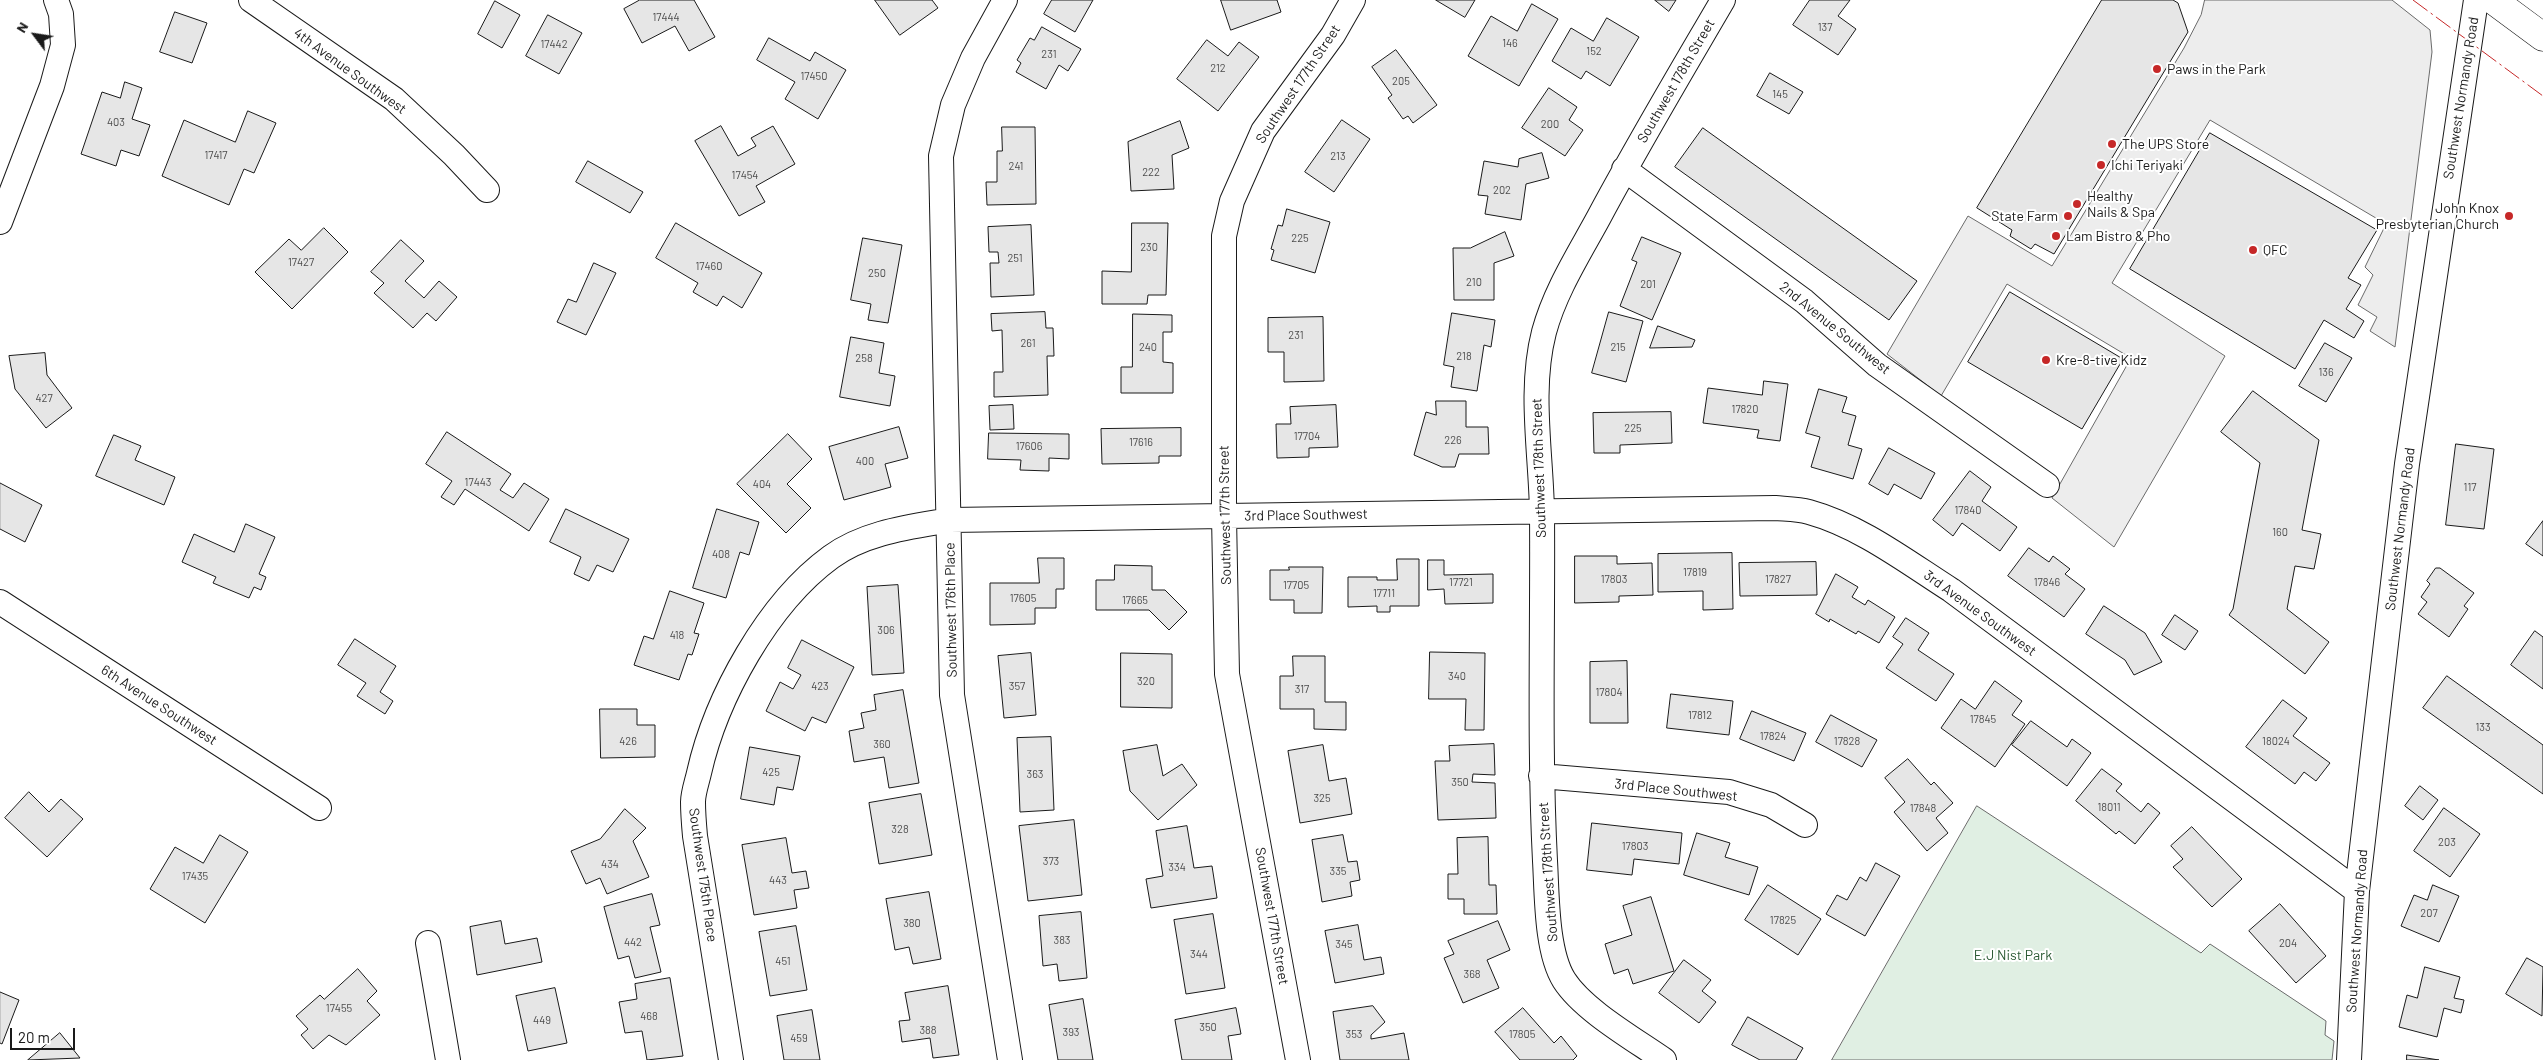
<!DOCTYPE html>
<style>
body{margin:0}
#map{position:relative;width:2543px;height:1060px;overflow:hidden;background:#fff;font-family:Barlow,sans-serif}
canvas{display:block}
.north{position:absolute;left:10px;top:10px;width:50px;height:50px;-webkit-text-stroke:4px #fff;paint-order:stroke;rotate:301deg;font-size:14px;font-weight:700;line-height:20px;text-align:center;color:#1a1a1a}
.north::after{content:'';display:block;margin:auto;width:18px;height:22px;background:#1a1a1a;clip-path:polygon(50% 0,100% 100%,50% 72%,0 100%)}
.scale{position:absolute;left:10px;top:1028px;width:65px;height:22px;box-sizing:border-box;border:2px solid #1a1a1a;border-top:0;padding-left:6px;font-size:15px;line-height:18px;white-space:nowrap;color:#1a1a1a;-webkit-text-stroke:4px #fff;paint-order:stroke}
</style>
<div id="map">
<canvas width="2543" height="1060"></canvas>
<div class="north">N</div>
<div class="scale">20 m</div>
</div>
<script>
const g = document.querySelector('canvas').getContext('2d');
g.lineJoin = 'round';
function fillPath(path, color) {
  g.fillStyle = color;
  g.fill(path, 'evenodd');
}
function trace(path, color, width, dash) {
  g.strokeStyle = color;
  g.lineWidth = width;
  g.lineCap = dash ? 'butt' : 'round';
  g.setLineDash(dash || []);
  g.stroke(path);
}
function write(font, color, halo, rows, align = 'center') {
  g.font = font + ' Barlow,sans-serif';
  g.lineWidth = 4;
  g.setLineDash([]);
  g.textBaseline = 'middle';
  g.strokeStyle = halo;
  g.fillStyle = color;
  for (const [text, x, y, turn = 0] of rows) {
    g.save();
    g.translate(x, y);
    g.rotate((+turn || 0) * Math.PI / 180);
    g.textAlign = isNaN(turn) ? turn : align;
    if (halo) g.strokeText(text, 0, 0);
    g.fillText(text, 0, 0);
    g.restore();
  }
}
const green = new Path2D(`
 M1977,806L2201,953L2210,944L2326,1021L2325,1035L2334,1041L2332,1060H1832Z`);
const parking = new Path2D(`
 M2205,0H2392L2430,30L2432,52L2395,347L2370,331L2377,317L2358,305L2373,275L2365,267L2386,224L2210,120L2112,283L2225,356L2114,547L2052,498L2131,358L2007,284L1941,396L1887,354L1968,216L2052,266L2184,48L2201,15Z`);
const building = new Path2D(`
 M640,0H694L715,37L689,51L675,26L642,43L624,9Z
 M875,0H932L938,8L900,35Z
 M1052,0H1093L1075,32L1044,14Z
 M1221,0H1277L1281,12L1231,30Z
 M1436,0H1475L1465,17Z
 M1655,0H1676L1669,11Z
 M1810,0H1850L1838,16L1856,29L1838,55L1793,25Z
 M2102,0H2173L2178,3L2188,32L2054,254L2035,244L2031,249L2010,236L2012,230L1977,208Z
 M495,1L520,15L502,48L478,34Z
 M1532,4L1558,19L1519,86L1468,56L1491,16L1517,31Z
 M175,12L207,23L192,63L160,52Z
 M548,15L582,33L559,74L526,56Z
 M1607,18L1639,37L1610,86L1586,71L1581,79L1552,61L1571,28L1593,41Z
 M1042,27L1081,49L1068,71L1059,65L1046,89L1016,72L1021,63L1017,60L1030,38L1034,40Z
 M769,38L810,61L815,52L846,70L818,119L785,99L795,82L757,60Z
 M1207,40L1228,56L1239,42L1259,57L1218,111L1177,79Z
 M1396,50L1437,105L1413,123L1408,116L1403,119L1388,98L1392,95L1372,67Z
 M1770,73L1803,92L1789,114L1757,96Z
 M125,82L142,88L132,119L150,125L139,156L121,150L116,166L81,154L102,92L120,98Z
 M1549,88L1577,107L1569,120L1583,130L1565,156L1522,128Z
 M248,111L276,123L254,173L244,169L229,205L162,176L184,120L235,142Z
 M1342,120L1370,139L1334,192L1305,172Z
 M1180,121L1189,148L1172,155L1174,189L1131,191L1128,142Z
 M721,126L738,156L756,146L751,138L773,126L795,164L756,186L765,202L739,216L695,141Z
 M1002,127H1035L1036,204L987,205L986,182H997V151H1002Z
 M1703,128L1917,281L1889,320L1675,167Z
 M2210,133L2377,230L2348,278L2361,285L2346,309L2364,321L2354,338L2324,320L2295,369L2130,269Z
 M1542,153L1549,178L1526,184L1521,220L1485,214L1488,196L1478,195L1484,161L1518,167L1519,159Z
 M588,161L643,192L630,213L576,182Z
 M1287,209L1330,222L1315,273L1271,260L1274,250L1271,249L1278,225L1282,226Z
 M676,223L762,273L742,308L723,296L717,306L693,292L698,283L656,258Z
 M1132,223H1168L1166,295H1148L1147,304H1102V271L1131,272Z
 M1031,225L1034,295L991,297L990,263H999L998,252H989L988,227Z
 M324,228L348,252L292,309L255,272L289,239L301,250Z
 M1505,232L1514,256L1494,263V300H1454L1453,248H1470Z
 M1642,237L1681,253L1652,320L1620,306L1637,262L1632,260Z
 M863,238L902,245L888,323L868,320L871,304L851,300Z
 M401,240L424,261L405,281L424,298L439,281L457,297L436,321L427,313L413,328L374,293L384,283L371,272Z
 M594,263L616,273L586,335L557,322L568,299L576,302Z
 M2010,292L2123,359L2082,429L1968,362Z
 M1045,312L1046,328H1053L1054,356H1047L1048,395L994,397V372H1003L1002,330L992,331L991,314Z
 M1609,312L1643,321L1626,382L1592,373Z
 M1452,313L1495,320L1491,347L1484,345L1477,391L1451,387L1454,367L1444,365Z
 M1133,314L1172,315V332H1163V362L1173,363V393H1121V367H1132Z
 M1323,317L1324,381L1284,382V352H1268V318Z
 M1658,326L1695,340L1692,347L1650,348Z
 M851,337L884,343L879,373L895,376L890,406L840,397Z
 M2325,343L2352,358L2326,402L2299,386Z
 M45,353L47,375L72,408L46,428L15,389L9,356Z
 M1764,381L1788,384L1780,441L1757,438L1759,430L1703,423L1708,388L1762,395Z
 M1819,389L1847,397L1842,412L1856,416L1848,445L1862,449L1853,479L1811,467L1820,437L1806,433Z
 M2253,391L2319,440L2302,530L2321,534L2314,569L2295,566L2287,609L2329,642L2305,674L2229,615L2233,609L2260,463L2221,432Z
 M1436,401H1466V427H1488L1489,454H1459L1455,467H1442L1414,455L1426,412L1436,415Z
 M1013,405L1014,429L990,430L989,406Z
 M1336,405L1338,447L1309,448V457L1277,458L1276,424H1291L1290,407Z
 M1671,412L1672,443L1620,445V453H1594L1593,413Z
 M899,427L908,458L885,464L891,487L844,500L829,447Z
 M1181,428V456H1159V463L1102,464L1101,429Z
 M447,432L511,474L500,490L513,498L524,483L549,499L529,531L465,489L454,505L441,497L452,481L426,464Z
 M989,433L1069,434V459L1049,458V471L1020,470L1021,460L988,459Z
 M788,434L812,459L787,484L811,508L786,533L737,484Z
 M114,435L141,446L135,460L175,477L164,505L96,476Z
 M2456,444L2494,449L2484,529L2446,525Z
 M1889,448L1935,473L1921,499L1894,484L1888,495L1869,484Z
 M1970,471L1991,487L1982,501L2017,527L2000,551L1962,523L1953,536L1933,520Z
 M0,483L42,505L25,542L0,529Z
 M566,509L629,539L613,572L597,565L589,581L574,574L581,557L550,542Z
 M717,509L759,522L749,555L740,552L726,598L693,588Z
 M2543,521V556L2526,544Z
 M246,524L275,537L259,574L266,577L261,590L254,587L249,598L213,583L216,577L182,562L194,534L234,552Z
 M2029,548L2049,562L2053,556L2070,569L2065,574L2085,589L2064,617L2008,576Z
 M1732,553L1733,609L1703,610V591L1658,592V554Z
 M1575,556H1617V564L1652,563L1653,595L1619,596V602L1575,603Z
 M1038,558H1064V589H1056V608H1035V624L990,625V583H1039Z
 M1397,559H1419V606H1390V612H1377V606L1348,607V577H1377V580H1397Z
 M1428,560H1444V575L1493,574V603L1445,604L1444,589L1428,590Z
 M1816,562L1817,595L1740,596L1739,563Z
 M1115,565L1152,566V590H1165L1187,612L1169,630L1149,610H1096V580H1114Z
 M1289,567H1323L1322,613H1294V600H1270V570H1289Z
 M2436,568H2440L2474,593L2464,606L2468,609L2449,637L2418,614L2427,602L2421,597L2430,584L2427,581Z
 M1836,574L1858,587L1852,597L1865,605L1868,600L1895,617L1879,643L1858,631L1856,634L1830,619L1829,622L1816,614Z
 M898,585L904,673L872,675L867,587Z
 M670,591L704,603L694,633L699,634L692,655L688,654L679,680L634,665L644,636L653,639Z
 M2104,606L2145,633L2162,662L2134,675L2125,660L2086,634Z
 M2175,615L2198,631L2185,650L2162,635Z
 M1906,618L1929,633L1918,650L1954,674L1936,701L1886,668L1903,644L1893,637Z
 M2535,631L2543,637V689L2511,665Z
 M355,639L396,666L380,692L393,701L385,714L357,696L366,683L338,665Z
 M802,640L854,667L826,723L812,717L805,731L766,711L780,682L793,689L801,675L788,668Z
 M1430,652L1485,653L1484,730H1465L1466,699H1429Z
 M1031,653L1036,715L1004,718L998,656Z
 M1121,653L1172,654V708L1121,707Z
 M1293,656H1325V702H1346V730L1314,729V709H1280V676H1293Z
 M1627,661L1628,723H1590V662Z
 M2447,676L2543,745V794L2423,708Z
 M1995,681L2022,701L2012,715L2025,724L1995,767L1941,728L1961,699L1975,709Z
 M903,690L919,783L889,788L884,757L854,762L849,731L864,728L861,713L876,710L874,695Z
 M1671,694L1733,701L1729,735L1667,728Z
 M2283,700L2307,718L2293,736L2330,763L2316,781L2304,772L2295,784L2246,747Z
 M600,709H637V725H655V757L601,758Z
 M1752,711L1806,733L1794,761L1740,739Z
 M1831,715L1877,740L1862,767L1816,742Z
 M2031,721L2067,747L2072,739L2091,753L2067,786L2012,745Z
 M1051,737L1054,810L1020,812L1017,738Z
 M1494,744L1495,775L1473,774L1472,782L1495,783L1496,818L1438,820L1435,761H1450L1449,746Z
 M1157,745L1163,776L1182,764L1197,785L1158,820L1130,791L1123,751Z
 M1323,745L1329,781L1346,778L1352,814L1300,823L1288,751Z
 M750,747L800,756L793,790L777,787L774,805L741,799Z
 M1908,759L1931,785L1934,782L1953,803L1936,818L1948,833L1927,851L1894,812L1905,802L1885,778Z
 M2102,769L2122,784L2116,791L2141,812L2148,803L2160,813L2135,844L2119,831L2116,834L2076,801Z
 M2420,786L2438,800L2423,820L2405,806Z
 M29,792L49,812L61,799L83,819L47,857L5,818Z
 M921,794L932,855L879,864L869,803Z
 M2444,808L2480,834L2450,877L2414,851Z
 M625,809L646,828L633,841L649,877L607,894L600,878L586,884L571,851L600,839Z
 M1074,820L1082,895L1028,901L1019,826Z
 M1592,823L1682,833L1679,864L1634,859L1632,875L1587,870Z
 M1187,826L1194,868L1212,866L1217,898L1151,908L1146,879L1163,876L1156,831Z
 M2192,827L2242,879L2212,907L2173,867L2183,859L2171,846Z
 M1697,833L1730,843L1725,857L1758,867L1749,895L1684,875Z
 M220,835L248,852L205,923L150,889L175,847L203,863Z
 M1343,835L1348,862L1357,861L1360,880L1350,882L1352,896L1322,902L1312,840Z
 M1488,837L1489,885H1496L1497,914H1464V899H1448V874H1458L1457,838Z
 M786,838L792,873L806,871L809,888L794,890L797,908L754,915L742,845Z
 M1876,863L1900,876L1865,936L1826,914L1837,895L1847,900L1860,877L1866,881Z
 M1768,885L1821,919L1798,955L1745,920Z
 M2433,885L2459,896L2439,942L2401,926L2414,895L2427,900Z
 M929,892L941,959L913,964L909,947L895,950L886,899Z
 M652,894L660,925L650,927L661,972L635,978L629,956L618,959L604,907Z
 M1651,897L1674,971L1633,984L1628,969L1614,974L1605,944L1632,935L1623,906Z
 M2280,904L2326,956L2296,983L2249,931Z
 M1081,912L1087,978L1059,981L1057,964L1043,966L1039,916Z
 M1213,914L1225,988L1186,994L1174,920Z
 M501,921L505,944L537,938L542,962L477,975L470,927Z
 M1498,921L1510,950L1487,960L1499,988L1463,1003L1444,958L1454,954L1448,941Z
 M1358,925L1364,960L1381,957L1384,974L1335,983L1325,931Z
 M796,926L807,990L770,996L759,932Z
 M2527,958L2543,967L2542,1016L2506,994Z
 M1684,960L1711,980L1702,991L1716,1002L1699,1023L1659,993Z
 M2425,967L2460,977L2454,998L2464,1000L2461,1013L2444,1008L2437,1037L2399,1027L2407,995L2417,998Z
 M358,969L377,991L367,1001L380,1015L346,1045L329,1035L313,1049L301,1035L308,1029L296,1016L320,995L324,999Z
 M670,978L683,1056L647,1060L642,1031L625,1033L619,1002L637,999L635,984Z
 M948,986L959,1055L933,1058L930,1038L902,1042L899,1021L910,1020L905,993Z
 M555,988L567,1043L528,1051L516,996Z
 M0,992L19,1000L2,1044L0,1043Z
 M1083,999L1093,1060H1058L1049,1005Z
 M1373,1006L1385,1022L1371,1035V1039L1404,1033L1409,1060H1340L1333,1012Z
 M1236,1008L1241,1034L1228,1036L1232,1060H1182L1175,1020Z
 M1523,1008L1554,1043L1561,1036L1577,1056L1573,1060H1520L1495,1032Z
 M812,1010L820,1060H784L777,1016Z
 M1748,1017L1803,1048L1796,1060H1760L1732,1045Z
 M60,1033L80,1058L28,1060Z
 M2407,1055L2439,1060H2407Z`);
const minor = new Path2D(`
 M251,0L394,99L454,155L487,190
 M1005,0L973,58L953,105L941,156L952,695L1010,1060
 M1624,169L1804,301L1877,365L2047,485
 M0,222L52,86L63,45L61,14L56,0
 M0,602L319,808
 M1541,776L1729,792L1771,805L1805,825
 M428,943L448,1060
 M731,1060L695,836C694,825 693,813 693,802C693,793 697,782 699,773C716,697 768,603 831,557C865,532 910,527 950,520L1775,508C1786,509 1798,509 1809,512C1860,526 1907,562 1951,590L2357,891
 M1298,1060L1227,674L1224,516V236L1232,201L1263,131L1333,35L1353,0
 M1664,1060C1634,1039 1583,1010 1564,980C1546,951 1547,894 1545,861C1539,744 1543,628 1542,512C1541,453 1529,390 1544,332C1555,291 1579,254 1599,217C1638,144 1681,72 1723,0
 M2349,1060L2357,891L2407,464L2476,0`);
const major = new Path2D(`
 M2493,0L2543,37`);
const power = new Path2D(`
 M2413,0L2543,96`);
const markers = [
 [2157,69,5,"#c62828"],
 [2112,144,5,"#c62828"],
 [2101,165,5,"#c62828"],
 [2077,204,5,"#c62828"],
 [2068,216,5,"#c62828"],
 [2509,216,5,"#c62828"],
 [2056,236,5,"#c62828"],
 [2253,250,5,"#c62828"],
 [2046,360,5,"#c62828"]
];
const numberNames = [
 ["17444",666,17],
 ["137",1825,27],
 ["146",1510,43],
 ["17442",554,44],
 ["152",1594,51],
 ["231",1049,54],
 ["212",1218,68],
 ["17450",814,76],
 ["205",1401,81],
 ["145",1780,94],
 ["403",116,122],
 ["200",1550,124],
 ["17417",216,155],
 ["213",1338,156],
 ["241",1016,166],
 ["222",1151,172],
 ["17454",745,175],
 ["202",1502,190],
 ["225",1300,238],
 ["230",1149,247],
 ["251",1015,258],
 ["17427",301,262],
 ["17460",709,266],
 ["250",877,273],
 ["210",1474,282],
 ["201",1648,284],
 ["231",1296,335],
 ["261",1028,343],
 ["240",1148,347],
 ["215",1618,347],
 ["218",1464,356],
 ["258",864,358],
 ["136",2326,372],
 ["427",44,398],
 ["17820",1745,409],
 ["225",1633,428],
 ["17704",1307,436],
 ["226",1453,440],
 ["17616",1141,442],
 ["17606",1029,446],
 ["400",865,461],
 ["17443",478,482],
 ["404",762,484],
 ["117",2470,487],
 ["17840",1968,510],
 ["160",2280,532],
 ["408",721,554],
 ["17819",1695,572],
 ["17803",1614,579],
 ["17827",1778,579],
 ["17721",1461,582],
 ["17846",2047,582],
 ["17705",1296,585],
 ["17711",1384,593],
 ["17605",1023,598],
 ["17665",1135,600],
 ["306",886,630],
 ["418",677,635],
 ["340",1457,676],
 ["320",1146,681],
 ["423",820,686],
 ["357",1017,686],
 ["317",1302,689],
 ["17804",1609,692],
 ["17812",1700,715],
 ["17845",1983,719],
 ["133",2483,727],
 ["17824",1773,736],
 ["426",628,741],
 ["17828",1847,741],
 ["18024",2276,741],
 ["360",882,744],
 ["425",771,772],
 ["363",1035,774],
 ["350",1460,782],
 ["325",1322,798],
 ["18011",2109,807],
 ["17848",1923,808],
 ["328",900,829],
 ["203",2447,842],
 ["17803",1635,846],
 ["373",1051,861],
 ["434",610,864],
 ["334",1177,867],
 ["335",1338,871],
 ["17435",195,876],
 ["443",778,880],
 ["207",2429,913],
 ["17825",1783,920],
 ["380",912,923],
 ["383",1062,940],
 ["442",633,942],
 ["204",2288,943],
 ["345",1344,944],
 ["344",1199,954],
 ["451",783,961],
 ["368",1472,974],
 ["17455",339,1008],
 ["468",649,1016],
 ["449",542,1020],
 ["350",1208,1027],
 ["388",928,1030],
 ["393",1071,1032],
 ["353",1354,1034],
 ["17805",1522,1034],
 ["459",799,1038]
];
const poiNames = [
 ["Paws in the Park",2167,69],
 ["The UPS Store",2122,144],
 ["Ichi Teriyaki",2111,165],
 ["Healthy",2087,196],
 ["Nails & Spa",2087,212],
 ["John Knox",2499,208,"right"],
 ["Presbyterian Church",2499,224,"right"],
 ["State Farm",2058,216,"right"],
 ["Lam Bistro & Pho",2066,236],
 ["QFC",2263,250],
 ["Kre-8-tive Kidz",2056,360]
];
const streetNames = [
 ["4th Avenue Southwest",350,71,36],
 ["Southwest 178th Street",1676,81,-60],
 ["Southwest 177th Street",1298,84,-56],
 ["Southwest Normandy Road",2461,98,-81],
 ["2nd Avenue Southwest",1835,328,39],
 ["Southwest 178th Street",1539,468,-92],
 ["Southwest 177th Street",1225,515,-91],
 ["3rd Place Southwest",1306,515,-1],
 ["Southwest Normandy Road",2400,529,-83],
 ["Southwest 176th Place",951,610,-91],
 ["3rd Avenue Southwest",1980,613,36],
 ["6th Avenue Southwest",159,705,33],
 ["3rd Place Southwest",1676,790,6],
 ["Southwest 178th Street",1548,872,-94],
 ["Southwest 175th Place",703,875,82],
 ["Southwest 177th Street",1272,916,80],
 ["Southwest Normandy Road",2357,931,-86]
];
const parkNames = [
 ["E.J Nist Park",2013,955]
];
fillPath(green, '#e0efe3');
trace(green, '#6a6a6a', 1);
fillPath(parking, '#ededed');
trace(parking, '#6a6a6a', 1);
fillPath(building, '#e6e6e6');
trace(building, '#1a1a1a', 1);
trace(minor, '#1a1a1a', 26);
trace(major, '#1a1a1a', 29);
trace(minor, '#fff', 24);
trace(major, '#fff', 28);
trace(power, '#c62828', 1, [18, 4, 2.5, 4]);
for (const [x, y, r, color] of markers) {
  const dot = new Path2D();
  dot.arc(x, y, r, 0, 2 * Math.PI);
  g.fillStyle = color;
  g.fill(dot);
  trace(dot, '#fff', 2);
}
write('11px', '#4d4d4d', null, numberNames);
write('14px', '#1a1a1a', '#fff', poiNames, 'left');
write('14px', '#1a1a1a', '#fff', streetNames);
write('14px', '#2b5a34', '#fff', parkNames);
</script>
